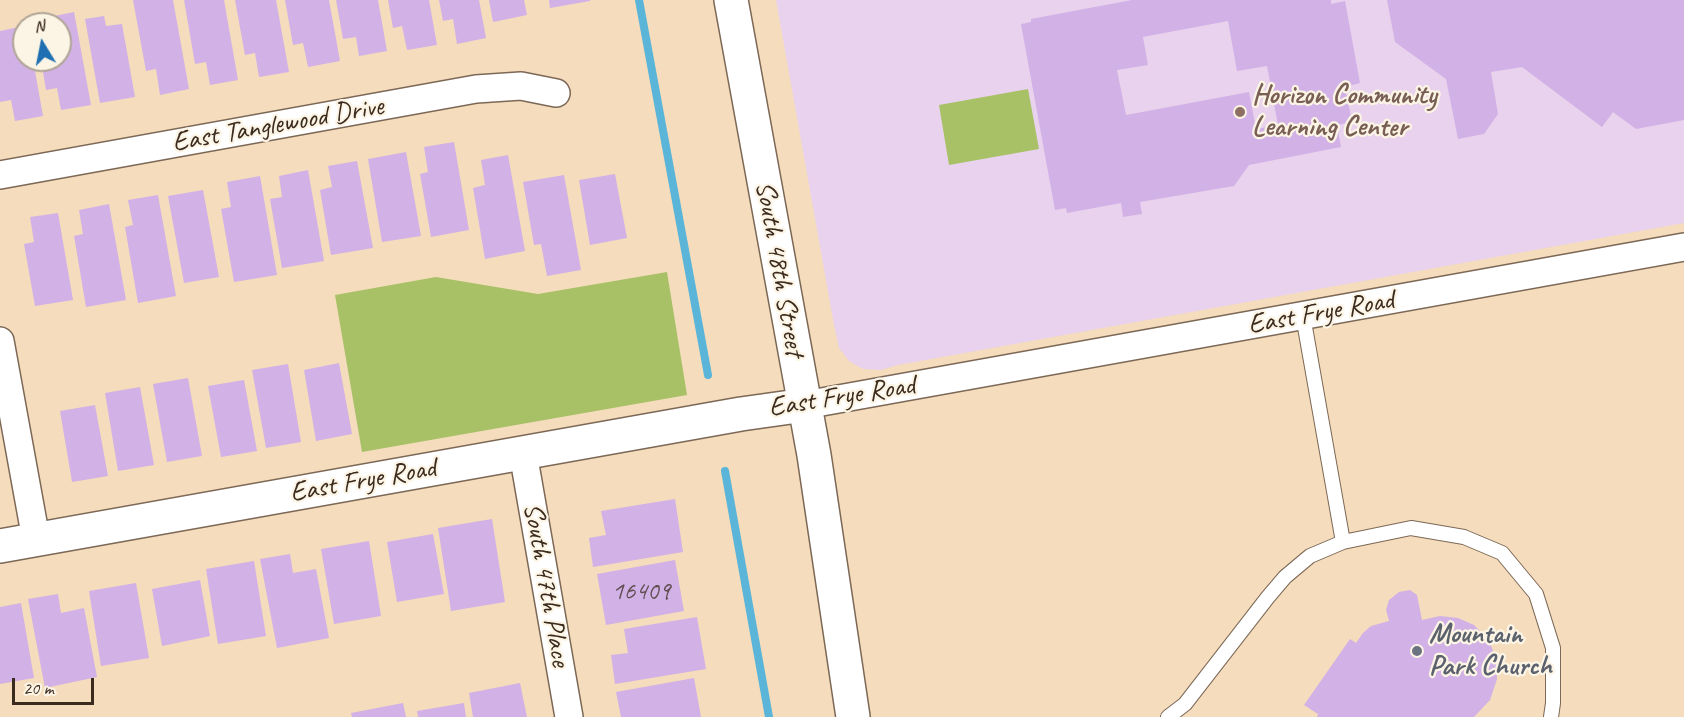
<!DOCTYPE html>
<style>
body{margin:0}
#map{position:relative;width:1684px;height:717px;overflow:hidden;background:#f4dcbd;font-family:Caveat,sans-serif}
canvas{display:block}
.north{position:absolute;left:12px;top:12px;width:60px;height:60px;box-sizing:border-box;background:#fcf5e5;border:2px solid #afa495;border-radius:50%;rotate:350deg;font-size:16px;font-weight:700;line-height:24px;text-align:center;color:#3b2a1e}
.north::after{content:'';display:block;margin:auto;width:21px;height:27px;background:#1f6fb2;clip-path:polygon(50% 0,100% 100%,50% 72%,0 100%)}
.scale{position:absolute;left:12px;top:678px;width:82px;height:27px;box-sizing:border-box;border:3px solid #3b2a1e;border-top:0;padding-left:8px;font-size:18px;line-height:21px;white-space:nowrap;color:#3b2a1e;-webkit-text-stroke:4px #fcf5e5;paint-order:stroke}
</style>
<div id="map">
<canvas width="1684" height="717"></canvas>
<div class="north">N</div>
<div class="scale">20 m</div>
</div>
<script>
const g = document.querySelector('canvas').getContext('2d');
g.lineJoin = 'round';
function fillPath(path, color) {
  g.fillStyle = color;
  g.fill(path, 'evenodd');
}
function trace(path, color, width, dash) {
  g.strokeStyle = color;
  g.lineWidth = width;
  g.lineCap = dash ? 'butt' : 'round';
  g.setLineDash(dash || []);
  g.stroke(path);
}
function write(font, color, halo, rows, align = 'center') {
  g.font = font + ' Caveat,sans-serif';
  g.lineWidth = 4.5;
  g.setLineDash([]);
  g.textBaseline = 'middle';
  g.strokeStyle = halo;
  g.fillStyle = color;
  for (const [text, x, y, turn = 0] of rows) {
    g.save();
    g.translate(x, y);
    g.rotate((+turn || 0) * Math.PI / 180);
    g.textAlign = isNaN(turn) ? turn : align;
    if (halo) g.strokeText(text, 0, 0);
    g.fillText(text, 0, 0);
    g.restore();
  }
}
const built = new Path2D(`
 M776,0H1684V223L898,365L881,370L863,369L849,361L839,348L834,325Z`);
const green = new Path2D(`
 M1028,89L1039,149L949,165L939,105Z
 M667,272L687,395L362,452L335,295L436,277L538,294Z`);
const stream = new Path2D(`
 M639,0L708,375
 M725,471L769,717`);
const building = new Path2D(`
 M133,0H173L189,89L160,95L156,69L146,71Z
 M184,0H224L238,80L210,85L206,62L195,64Z
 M235,0H276L289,72L259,77L255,53L245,55Z
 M285,0H329L340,61L308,67L303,43L293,45Z
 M336,0H378L387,51L359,56L356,37L343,39Z
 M388,0H429L437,45L407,50L402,26L393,28Z
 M439,0H479L486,38L457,44L453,19L443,21Z
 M489,0H524L527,15L493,22Z
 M549,0H590V1L550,8Z
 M1132,0H1331V4L1345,1L1360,83L1345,87L1352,122L1337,125L1341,147L1249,165L1234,186L1140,202L1142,214L1123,217L1121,203L1067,213L1066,208L1055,210L1021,24L1031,22V19ZM1228,21L1237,71L1267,66L1278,125L1256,129L1249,92L1126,115L1117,70L1148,65L1143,37Z
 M1387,0H1684V120L1636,129L1613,112L1602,127L1522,67L1491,72L1498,114L1484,134L1458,139L1446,79L1395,42Z
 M74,12L91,105L61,110L57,88L46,90L41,60H60V24H35L34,20Z
 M104,16L106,26L122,24L135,97L100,103L85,19Z
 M24,26V60H33L43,116L15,121L11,100L0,102V31Z
 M454,142L469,230L431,237L420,174L428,172L424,147Z
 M406,152L421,236L382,242L368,159Z
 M508,155L525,251L485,259L473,188L485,185L481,160Z
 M357,161L373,248L331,255L320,190L332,187L328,166Z
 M308,170L324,261L282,268L270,199L282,197L279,176Z
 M615,174L627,238L590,245L579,180Z
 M564,175L581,270L547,276L541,244L534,245L523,182Z
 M260,176L277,275L234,282L221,209L231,207L227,182Z
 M203,190L219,277L184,283L168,196Z
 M158,195L176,296L138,303L125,227L133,225L128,200Z
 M109,204L126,300L86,307L74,236L83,234L79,210Z
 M58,213L73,300L35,306L24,244L34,242L30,217Z
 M339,363L352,434L316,441L304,370Z
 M288,364L301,442L266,448L252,370Z
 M188,378L202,456L167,462L153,384Z
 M244,380L257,451L221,457L208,386Z
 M140,387L154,465L118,471L105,393Z
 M95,405L108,476L72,482L60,411Z
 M675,499L683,552L593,567L589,538L606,535L601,511Z
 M492,519L505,602L451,611L438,528Z
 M433,534L444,594L397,602L387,542Z
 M369,541L381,616L334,624L321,549Z
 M290,554L293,573L316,569L329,638L277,648L260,559Z
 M675,560L684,611L606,625L597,574Z
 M254,561L266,636L218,644L206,569Z
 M200,580L210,636L162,646L152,589Z
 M136,583L149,658L101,666L89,591Z
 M1410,590L1417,595L1422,620L1440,616L1458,618L1474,625L1489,640L1496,659L1497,679L1490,700L1474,717H1317L1318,714L1304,705L1350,639L1356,643L1363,633L1371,626L1389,621L1386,610L1389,600L1399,592Z
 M58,594L61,613L84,608L97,677L45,688L28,599Z
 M21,603L34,678L0,684V607Z
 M697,617L706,669L615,684L611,655L628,653L624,629Z
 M694,678L701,717H621L616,692Z
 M520,683L527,717H473L469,693Z
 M403,703L406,717H352L351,713Z
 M464,703L466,717H418L417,711Z`);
const lane = new Path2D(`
 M1303,316L1343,542
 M1168,717L1185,704L1268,597L1285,577L1310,556L1343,542L1411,528L1464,537L1502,553L1536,594L1553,648V703L1551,717`);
const street = new Path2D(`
 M0,175L476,89L521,86L556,93
 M0,341L36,539
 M805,405L1684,247
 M523,453L569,717`);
const secondary = new Path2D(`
 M731,0L814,455L853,717
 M0,546L741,414L805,405`);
const markers = [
 [1240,112,6,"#8d6e63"],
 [1417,651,6,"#6b7280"]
];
const numberNames = [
 ["16409",641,592]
];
const educationNames = [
 ["Horizon Community",1252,96],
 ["Learning Center",1252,128]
];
const streetNames = [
 ["East Tanglewood Drive",278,125,-10],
 ["South 48th Street",779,269,80],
 ["East Frye Road",1321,313,-10],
 ["East Frye Road",842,397,-9],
 ["East Frye Road",363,481,-10],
 ["South 47th Place",546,585,80]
];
const worshipNames = [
 ["Mountain",1429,635],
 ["Park Church",1429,667]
];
fillPath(built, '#e9d2ed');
fillPath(green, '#a8c166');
trace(stream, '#5ab5d8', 8);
fillPath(building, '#d2b1e6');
trace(lane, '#7c6856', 16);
trace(street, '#7c6856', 30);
trace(secondary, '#7c6856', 36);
trace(lane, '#fff', 14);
trace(street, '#fff', 27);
trace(secondary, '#fff', 33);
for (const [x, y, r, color] of markers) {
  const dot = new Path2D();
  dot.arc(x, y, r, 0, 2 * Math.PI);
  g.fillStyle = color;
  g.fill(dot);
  trace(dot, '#fcf5e5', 2);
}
write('26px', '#614c50', null, numberNames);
write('bold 28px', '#785e54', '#fcf5e5', educationNames, 'left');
write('28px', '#3b2a1e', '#fcf5e5', streetNames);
write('bold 28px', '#5b616d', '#fcf5e5', worshipNames, 'left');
</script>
